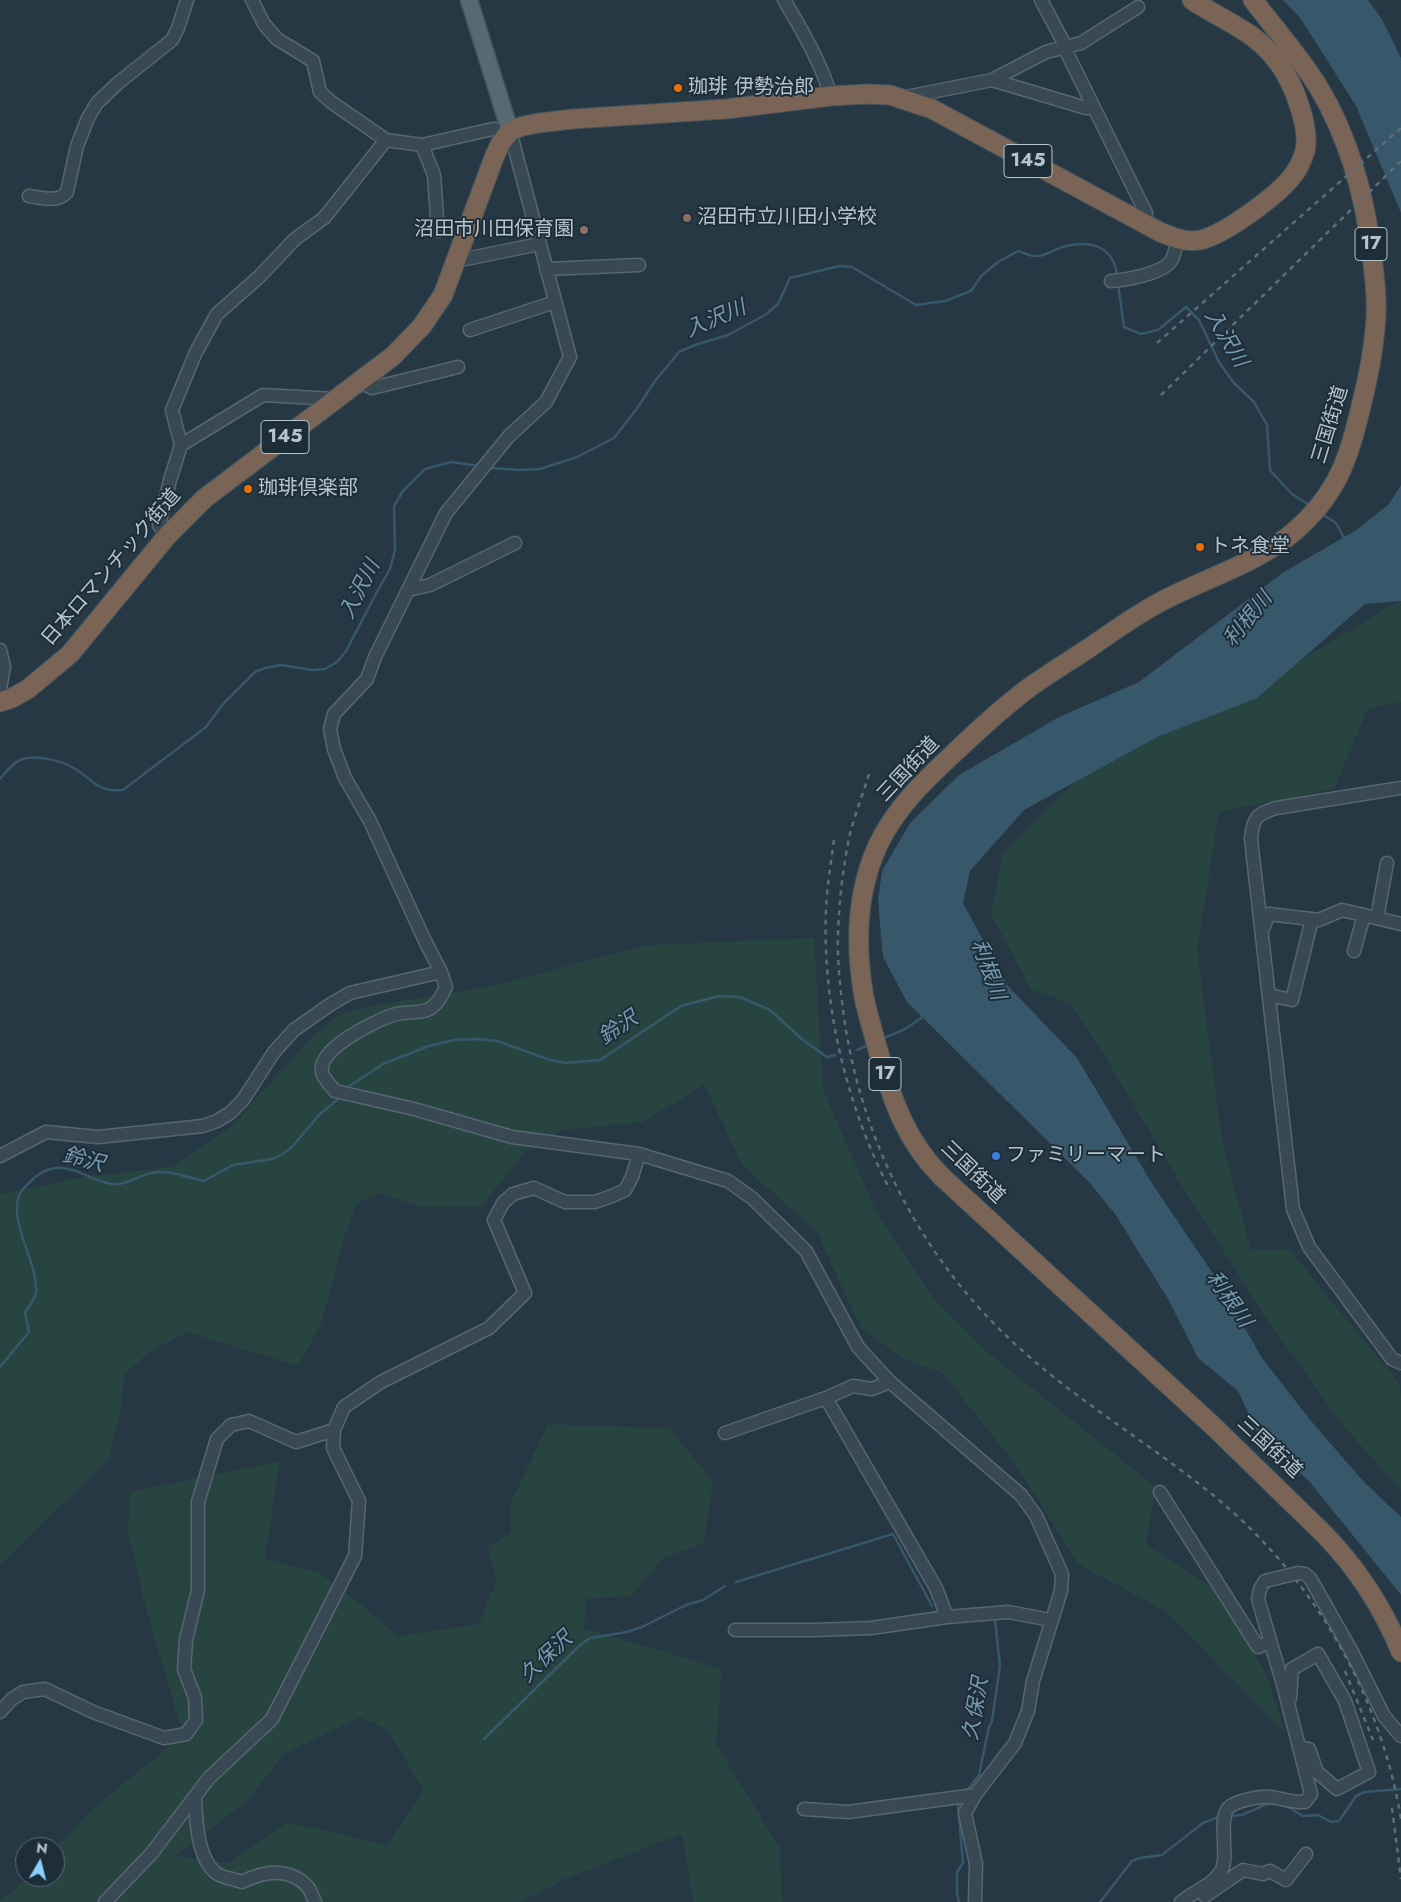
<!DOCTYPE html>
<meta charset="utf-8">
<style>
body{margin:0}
#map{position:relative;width:1401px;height:1902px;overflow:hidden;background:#253843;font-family:Jost,sans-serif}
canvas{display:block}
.north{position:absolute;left:15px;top:1837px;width:50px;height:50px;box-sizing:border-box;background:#1e2e38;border:1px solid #5b6a74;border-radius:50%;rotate:8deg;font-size:14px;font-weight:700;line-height:20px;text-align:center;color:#b6c4cd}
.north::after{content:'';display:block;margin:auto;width:18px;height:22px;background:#8ad0fe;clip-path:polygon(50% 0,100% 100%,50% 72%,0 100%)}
</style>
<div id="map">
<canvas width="1401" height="1902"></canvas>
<div class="north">N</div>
</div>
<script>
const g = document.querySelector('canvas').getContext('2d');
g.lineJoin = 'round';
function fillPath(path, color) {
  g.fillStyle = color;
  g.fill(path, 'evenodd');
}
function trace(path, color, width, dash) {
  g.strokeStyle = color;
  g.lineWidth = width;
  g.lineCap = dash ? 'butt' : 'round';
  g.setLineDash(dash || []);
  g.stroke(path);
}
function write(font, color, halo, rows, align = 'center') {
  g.font = font + ' Jost,"Noto Sans JP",sans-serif';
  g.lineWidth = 4;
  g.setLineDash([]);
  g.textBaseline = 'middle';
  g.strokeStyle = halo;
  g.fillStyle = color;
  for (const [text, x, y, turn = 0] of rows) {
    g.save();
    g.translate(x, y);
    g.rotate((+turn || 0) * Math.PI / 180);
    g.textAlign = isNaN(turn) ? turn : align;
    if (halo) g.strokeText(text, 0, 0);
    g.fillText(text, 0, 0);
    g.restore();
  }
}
const green = new Path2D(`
 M1401,600V702L1368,709L1334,789L1219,812L1197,950L1222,1140L1251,1250H1290L1399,1383L1401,1395V1490L1343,1426L1271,1325L1186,1193L1104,1055L1071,1004L1031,989L991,914L1003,853L1129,729L1205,718Z
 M814,938L823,1089L876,1211L936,1302L988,1353L1156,1487L1146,1545L1223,1595L1267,1676L1285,1733L1165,1611L1078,1564L1017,1467L943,1373L899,1357L885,1345L861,1329L817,1232L743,1166L704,1085L643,1122L564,1130L527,1149L482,1206L421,1207L382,1193L357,1203L345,1234L321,1324L298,1366L187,1332L150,1352L125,1373L121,1410L108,1460L0,1565V1194L84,1177L172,1167L233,1125L310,1039L338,1015L370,1006L486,987L648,945Z
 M548,1424L669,1428L713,1481L704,1543L664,1558L630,1597L587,1598L584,1628L722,1669L716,1744L780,1848L782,1902H693L682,1834L565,1879L520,1902H0V1900L13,1891L27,1877H55V1848L96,1806L183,1735L146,1609L128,1533L130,1492L280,1461L265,1558L320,1573L367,1609L397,1636L479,1624L496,1581L488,1547L510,1533L511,1502ZM360,1717L387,1729L423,1790L387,1846L319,1829L286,1823L229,1863L176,1856L248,1800L284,1754Z`);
const water = new Path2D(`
 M1283,0H1368L1382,19L1401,58V213L1356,106L1301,19Z
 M1401,485V601L1365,604L1257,698L1157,737L1024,810L970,871L963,903L1008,986L1077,1058L1153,1185L1216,1278L1262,1358L1311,1421L1364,1482L1401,1517V1595L1309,1481L1260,1438L1238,1391L1198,1358L1168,1299L1115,1214L1089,1182L907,1002L883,957L878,900L882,871L910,823L959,775L1059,717L1139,682L1284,572L1358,529L1389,504Z`);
const stream = new Path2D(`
 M1118,283L1124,327L1141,334L1158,330L1186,307L1199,320L1219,362L1233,382L1254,402L1267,425L1270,470L1292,494L1309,505
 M490,468L520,470L540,469L577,457L614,438L638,407L655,381L679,352L695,345L728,335L765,315L778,304L790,278L839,266L852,267L916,305L945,301L971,291L982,275L998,262L1018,251C1024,253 1032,257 1037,256C1047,256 1056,248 1066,246C1093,240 1113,247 1117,275
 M1322,514L1336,523L1344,538
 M0,779C6,772 14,761 23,759C37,755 59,760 72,767C92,778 97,793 123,790L206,727L223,704L255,672L265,668L281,665L312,670L325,669L337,662L346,651L377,592L390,569L395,550L394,506L403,491L425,469L451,462L479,466
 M884,1038L905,1029L924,1016
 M857,1050L868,1045
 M348,1087L383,1064L429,1046L454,1040L478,1039L497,1041L550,1060L566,1063L600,1060L681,1006L719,996L740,997L770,1010L803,1040L827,1057L835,1055
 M0,1367L29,1332L25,1312C29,1306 35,1300 36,1292C38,1261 9,1225 19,1195C21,1190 30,1182 34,1178C42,1172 48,1168 58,1168C77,1167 93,1182 112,1184C126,1186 139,1175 152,1173C169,1169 188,1178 204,1181L233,1165L273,1159L281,1155L291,1148L320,1114L337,1100
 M736,1582L893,1534L932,1606
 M484,1739L579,1646L590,1638L627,1632L642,1627L686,1605L703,1600L725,1586
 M966,1792L979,1775L989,1727L992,1721L1000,1666L995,1620
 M958,1805L963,1863L957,1872V1894L959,1902
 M1228,1816L1242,1815L1267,1804H1277L1288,1807L1303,1816L1318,1815L1331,1822L1339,1821L1356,1796L1365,1792L1401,1789
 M1100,1902L1132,1861L1140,1858L1162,1855L1203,1823L1221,1816`);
const minor = new Path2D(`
 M252,0L264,24L277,39L313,61L320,92L331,102L386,140
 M784,0C803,32 820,61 831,96
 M1041,0L1066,47L1067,53L1146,213L1145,225
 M992,80L1086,108H1094
 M901,98L992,80L1046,52L1081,43L1138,7
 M422,145L434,175L438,231
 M29,196C42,198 58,203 67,192L77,146L88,118L97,103L118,83L172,40L178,28L187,0
 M456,261L539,244
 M546,269L639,265
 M1111,281C1126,280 1161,274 1171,261C1175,255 1176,247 1177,239
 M470,330L555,302
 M358,381L372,388L458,367
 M181,445L263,395L334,399
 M167,536L159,525L170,480L181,445L172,410L196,352L217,314L259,277L295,239L324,218L386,140L422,145L493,129L510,131L570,357L546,402L509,436L446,513L375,657L367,679L334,714L330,729L334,749L345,778L370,821L424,939L441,972L446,987C442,995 436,1007 427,1010C416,1014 404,1011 393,1015C375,1021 317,1049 322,1072C323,1078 331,1086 335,1091L414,1109L512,1137L639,1154L728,1181L752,1198L806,1251L858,1347L890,1382L1021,1495L1036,1516L1062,1574L1061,1591L1033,1681L1028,1711L1015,1743L975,1795L965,1813L976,1864L975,1902
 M408,590L430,585L515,543
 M0,650L4,667L0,689
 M1401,788L1276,808C1256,814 1253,818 1251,839L1293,1209L1309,1247L1392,1359L1401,1363
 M1377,918L1387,863
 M1262,931L1269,914L1319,920L1342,910L1401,924
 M1354,951L1364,915
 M1269,995L1292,1000L1312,919
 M0,1156L46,1132L98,1137L203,1126L217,1121L230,1113L243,1100L274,1052L294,1030L331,1004L350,993L441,972
 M826,1398L936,1588L947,1617
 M725,1433L826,1398L853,1386L872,1389L890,1382
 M1160,1492L1258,1647L1270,1642
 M1298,1573L1305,1574L1310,1578L1352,1652L1384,1716L1401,1736
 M735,1630H815L871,1628L947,1617L1008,1612L1051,1620
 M1290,1698L1292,1669L1318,1654L1345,1701L1369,1772L1337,1789L1317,1772L1309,1749L1300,1747
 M0,1712L12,1699L23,1692L45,1689L93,1712L164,1738L186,1734L196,1720L195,1698L184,1669L186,1640L198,1590V1502L217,1439L231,1425L249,1421L296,1442L334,1430
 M195,1797C196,1819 197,1858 216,1873C222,1878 235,1879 242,1882C264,1871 290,1867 308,1887C311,1891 313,1898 315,1902
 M804,1809L848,1812L975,1795
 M1205,1896L1243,1870L1263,1874L1270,1871L1286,1880L1306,1854
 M105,1902L151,1854L209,1778L272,1719L355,1556L359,1501L333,1448L334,1430L344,1407L381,1382L489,1328L525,1293L494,1220L503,1203L513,1194L534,1188L565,1202H595L612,1196L625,1190L632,1177L639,1154
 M1181,1902C1194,1891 1212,1886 1221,1871C1226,1863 1224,1850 1224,1841C1224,1832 1222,1818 1227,1810C1231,1801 1261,1796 1270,1797C1282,1798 1292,1803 1305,1802L1311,1794L1284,1688L1258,1599L1260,1589L1265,1581`);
const major = new Path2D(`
 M469,0L510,131`);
const highway = new Path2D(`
 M1253,0C1275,29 1300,57 1319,88C1350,140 1365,196 1372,256C1375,280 1378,305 1375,329C1373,353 1368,378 1362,402C1350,455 1339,492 1296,530C1255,566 1200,579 1153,606C1132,618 1112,632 1092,646C1071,660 1050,673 1030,687C1003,707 977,731 952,755C923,782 895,809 878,845C856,893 855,946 864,997C868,1016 874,1035 879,1054C893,1102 906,1141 942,1177L1212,1425L1324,1534C1357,1568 1383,1608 1401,1652
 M0,702L12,698L28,689L70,654L167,536L205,498L393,356L422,326L443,295L495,155L501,143L510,131L523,126L539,123L573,119L726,109L831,96L867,94L890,95L932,109L1160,232C1173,237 1185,243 1200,240C1224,235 1275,197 1291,178C1297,171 1302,161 1305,151C1310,129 1296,91 1284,71C1259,31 1228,24 1192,0`);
const rail = new Path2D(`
 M1157,343L1401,128
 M1161,395L1401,161
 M869,774C863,794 855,814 850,834C843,866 839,901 838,934C837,959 840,985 843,1010C860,1142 924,1265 1025,1353C1088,1409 1162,1451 1226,1506C1318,1586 1381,1698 1401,1819
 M834,840C831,863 827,886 826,908C822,1004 846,1105 890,1190
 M1345,1671L1373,1740
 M1392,1808L1401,1879`);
const minorBridge = new Path2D(`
 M1265,1581L1298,1573`);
const markers = [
 [678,88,5,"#e8710a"],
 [687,218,5,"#8d6e63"],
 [584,230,5,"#8d6e63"],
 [248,489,5,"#e8710a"],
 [1200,547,5,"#e8710a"],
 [996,1156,5,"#3f7fe0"]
];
const shields = [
 [1028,161,48],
 [1371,244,32],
 [285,437,48],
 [885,1074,32]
];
const shieldNames = [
 ["145",1028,161],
 ["17",1371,244],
 ["145",285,437],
 ["17",885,1074]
];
const poiNames = [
 ["珈琲 伊勢治郎",688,88],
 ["沼田市立川田小学校",697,218],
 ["沼田市川田保育園",574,230,"right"],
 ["珈琲倶楽部",258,489],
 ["トネ食堂",1210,547],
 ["ファミリーマート",1006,1156]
];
const streetNames = [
 ["三国街道",1331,425,-73],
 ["日本ロマンチック街道",112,568,-49],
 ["三国街道",909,770,-47],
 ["三国街道",972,1173,44],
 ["三国街道",1269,1448,43]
];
const waterNames = [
 ["入沢川",716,320,-23],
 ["入沢川",1225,339,59],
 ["入沢川",361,590,-63],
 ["利根川",1249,620,-51],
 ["利根川",987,970,70],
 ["鈴沢",619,1029,-34],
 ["鈴沢",83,1161,14],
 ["利根川",1228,1300,55],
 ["久保沢",547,1658,-43],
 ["久保沢",977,1709,-80]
];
fillPath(green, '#274441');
fillPath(water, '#37586b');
trace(stream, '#37586b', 2.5);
trace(minor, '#576770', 15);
trace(major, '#46555f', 19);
trace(highway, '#44545d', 21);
trace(minor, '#394953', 12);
trace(major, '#576973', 16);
trace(highway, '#796456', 19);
trace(rail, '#5b6e7a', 2.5, [5, 5]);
trace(minorBridge, '#576770', 15, []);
trace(minorBridge, '#394953', 12);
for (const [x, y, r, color] of markers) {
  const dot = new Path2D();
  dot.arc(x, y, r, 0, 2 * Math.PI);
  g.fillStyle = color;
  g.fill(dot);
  trace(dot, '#1e2e38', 2);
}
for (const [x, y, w] of shields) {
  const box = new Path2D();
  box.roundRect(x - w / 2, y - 16.5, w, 33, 4);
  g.fillStyle = '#1e2e38';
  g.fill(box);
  trace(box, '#b6c4cd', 1);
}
write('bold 19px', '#b6c4cd', null, shieldNames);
write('20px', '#b6c4cd', '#1e2e38', poiNames, 'left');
write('20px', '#b6c4cd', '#1e2e38', streetNames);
write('italic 21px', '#759bb1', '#1e2e38', waterNames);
</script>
